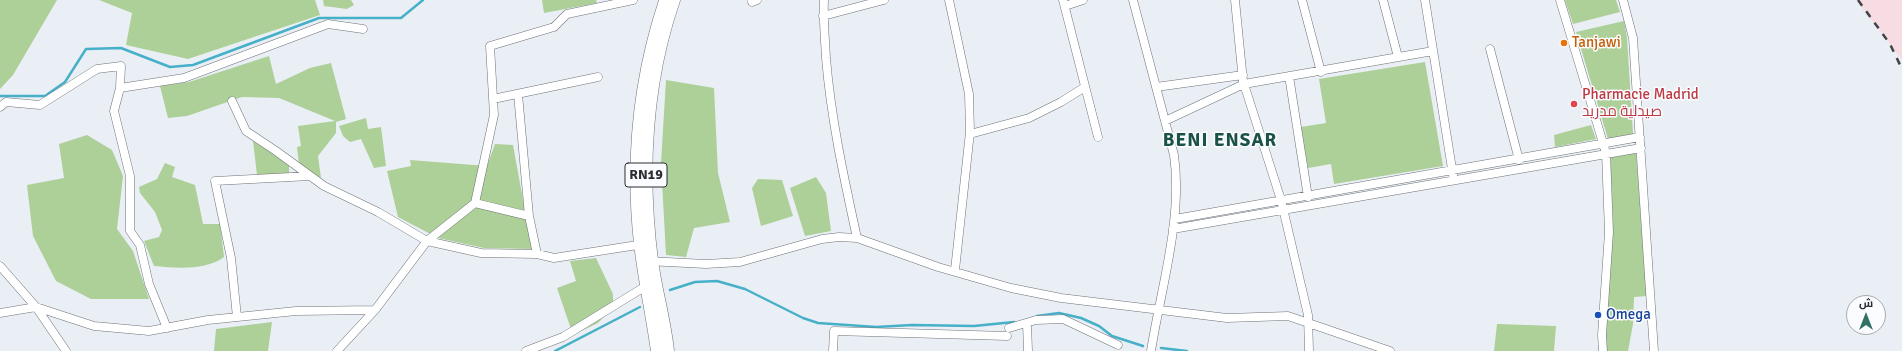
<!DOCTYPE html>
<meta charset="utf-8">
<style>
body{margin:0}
#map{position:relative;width:1902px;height:351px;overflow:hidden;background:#eaeff6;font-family:Signika,Cairo,sans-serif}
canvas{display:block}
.north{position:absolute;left:1846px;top:295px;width:40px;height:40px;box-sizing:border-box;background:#fafcff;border:1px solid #a7a9ac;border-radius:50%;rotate:0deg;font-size:11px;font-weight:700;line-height:16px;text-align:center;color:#2b2d2f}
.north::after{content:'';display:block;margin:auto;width:14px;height:18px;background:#307366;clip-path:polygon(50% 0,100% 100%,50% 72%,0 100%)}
</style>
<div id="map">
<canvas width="1902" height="351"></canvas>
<div class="north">ش</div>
</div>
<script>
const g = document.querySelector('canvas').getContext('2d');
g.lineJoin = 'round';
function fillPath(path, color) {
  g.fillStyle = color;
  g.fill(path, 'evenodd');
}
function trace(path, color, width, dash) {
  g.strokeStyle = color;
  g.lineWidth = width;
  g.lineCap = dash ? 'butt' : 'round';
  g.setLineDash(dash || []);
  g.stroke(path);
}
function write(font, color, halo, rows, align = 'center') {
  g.font = font + ' Signika,Cairo,sans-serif';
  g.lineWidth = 3;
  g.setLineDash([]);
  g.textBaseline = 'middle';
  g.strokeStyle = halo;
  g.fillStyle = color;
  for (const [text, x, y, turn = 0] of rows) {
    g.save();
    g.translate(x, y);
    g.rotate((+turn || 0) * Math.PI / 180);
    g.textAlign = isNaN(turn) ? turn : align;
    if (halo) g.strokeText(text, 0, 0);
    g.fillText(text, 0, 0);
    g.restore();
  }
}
const industrial = new Path2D(`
 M1856,0H1902V60Z`);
const green = new Path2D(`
 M0,0H57L13,75L0,89Z
 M99,0H315L320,15L188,59L126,45L132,13Z
 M323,0H351L354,5L347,9L324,6Z
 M542,0H596L597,3L544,13Z
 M1565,0H1616L1620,12L1573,24Z
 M1624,21L1627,38L1633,134L1608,139L1576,32Z
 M269,56L276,84L310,68L331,63L346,119L336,122V133L318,156L321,178L299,164L297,147L301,146L298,126L335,121L279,98L242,97L187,116L168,118L160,86L189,82Z
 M1425,62L1443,166L1334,184L1331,164L1308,168L1301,127L1326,123L1319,79Z
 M666,80L714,88L718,173L730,222L694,228L686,257L666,255L661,163Z
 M366,118L368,129L381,127L386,166L374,168L361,139L350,142L343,136L339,126Z
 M1591,125L1596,139L1555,147L1554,135Z
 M87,135L112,150L123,176L117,229L133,251L149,299H91L56,281L33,236L27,185L64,178L59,144Z
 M253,141L289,164V174L257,175Z
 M495,144L513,145L532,249L484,248L438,238L398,217L387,171L411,166L410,160L487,166Z
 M1636,151L1647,296L1634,297L1633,324L1628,351H1606L1605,334L1613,223L1610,155Z
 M165,163L175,167L172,177L195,185L203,224H220L224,257C205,271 176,268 154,266L144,241L159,237L162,230L155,212L140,193L139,187L157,179Z
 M816,177L826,193L831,231L805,236L790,188Z
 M758,179L782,180L793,216L761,226L752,188Z
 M596,258L613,294V307L598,323L573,335L557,288L576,281L570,261Z
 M272,322L268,351H214L216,329Z
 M1497,324L1556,326L1554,351H1494Z`);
const stream = new Path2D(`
 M0,96H45L65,82L86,49L121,48L170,67L193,65L319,18H401L423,0
 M670,290L695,282L717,281L745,289L803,318L818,323L876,327L912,325L974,326L1014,322
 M1037,316L1059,313L1081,318L1099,326L1112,336L1143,346
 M1161,348L1187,351
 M555,351L640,307`);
const minor = new Path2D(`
 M824,0C823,19 825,38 826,58C831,119 844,178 857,238
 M949,0L969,94L970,132L955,270
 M1063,0L1098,137
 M1133,0L1174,155C1183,218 1161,288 1151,351
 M1235,0L1243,81L1281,200L1308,315L1309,351
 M1302,0L1321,72
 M1383,0L1398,57
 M1425,0L1453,175
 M1560,0L1606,153L1609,232L1602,335L1603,351
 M1623,0L1633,38L1654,351
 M752,2L757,0
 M1065,6L1083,0
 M823,16L884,0
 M1490,49L1519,160
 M1289,76L1308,197
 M1156,87L1243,75
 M120,88L184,78L328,24L363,29
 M493,99L598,77
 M232,101L246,131L276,151L324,186L378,212L427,241L481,253L537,254L554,258L644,244
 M0,107L6,102L40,105L97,69L121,66L120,88L114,111L130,176V231L140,245L149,284L167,328
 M1165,121L1244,84L1433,51
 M970,134L1029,118L1061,102L1085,87
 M475,203L494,115L490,46L554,27L567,14L633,0
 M529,216L537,254
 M1175,219L1640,137
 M1173,229L1641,148
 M647,261L706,264L740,262L822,239L839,237L857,238L938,267L1011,288L1061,298L1227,318L1288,316L1390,351
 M0,266L36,307L66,351
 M0,313L36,307L94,326L149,331L208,320L296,311L375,310
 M237,317L231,258L215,181L310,176
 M1027,323L1028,351
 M1009,328L1036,320L1063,319L1118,345
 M337,351L375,310L427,241L475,203L529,216L518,94
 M526,351L563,337L646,286
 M833,351L834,331L1007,336`);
const highway = new Path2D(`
 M657,351C652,315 644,279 640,243C631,161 639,79 665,1
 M668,351C665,321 656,291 652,261C641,173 645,84 674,0`);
const rail = new Path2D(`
 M1858,0L1890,44L1902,69`);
const markers = [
 [1564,43,4,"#e8710a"],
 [1574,104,4,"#e0444e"],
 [1598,315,4,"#1a4fb4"]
];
const shields = [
 [646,175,42]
];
const shieldNames = [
 ["RN19",646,175]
];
const foodNames = [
 ["Tanjawi",1572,43]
];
const healthNames = [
 ["Pharmacie Madrid",1582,95],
 ["صيدلية مدريد",1582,112]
];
const transitNames = [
 ["Omega",1606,315]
];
const districtNames = [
 ["BENI ENSAR",1220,141]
];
fillPath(industrial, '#f7dde3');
fillPath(green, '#adcf98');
trace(stream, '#47b0c9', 2.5);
trace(minor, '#6d7277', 9);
trace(highway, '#6d7277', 13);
trace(minor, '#fff', 8);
trace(highway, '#fff', 12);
trace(rail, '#414346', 2.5, [7, 7]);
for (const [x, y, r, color] of markers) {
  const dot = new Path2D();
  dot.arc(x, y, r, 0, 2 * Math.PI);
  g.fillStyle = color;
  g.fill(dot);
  trace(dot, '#fafcff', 1.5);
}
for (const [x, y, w] of shields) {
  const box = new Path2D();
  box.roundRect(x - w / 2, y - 12, w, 24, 3);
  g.fillStyle = '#fafcff';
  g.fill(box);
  trace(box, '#2b2d2f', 1);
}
write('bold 14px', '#2b2d2f', null, shieldNames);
write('15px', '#c56008', '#fafcff', foodNames, 'left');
write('15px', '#be3a42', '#fafcff', healthNames, 'left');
write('15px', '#164399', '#fafcff', transitNames, 'left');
g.letterSpacing = '1px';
write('bold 19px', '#1b5247', '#fafcff', districtNames);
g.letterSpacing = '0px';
</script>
